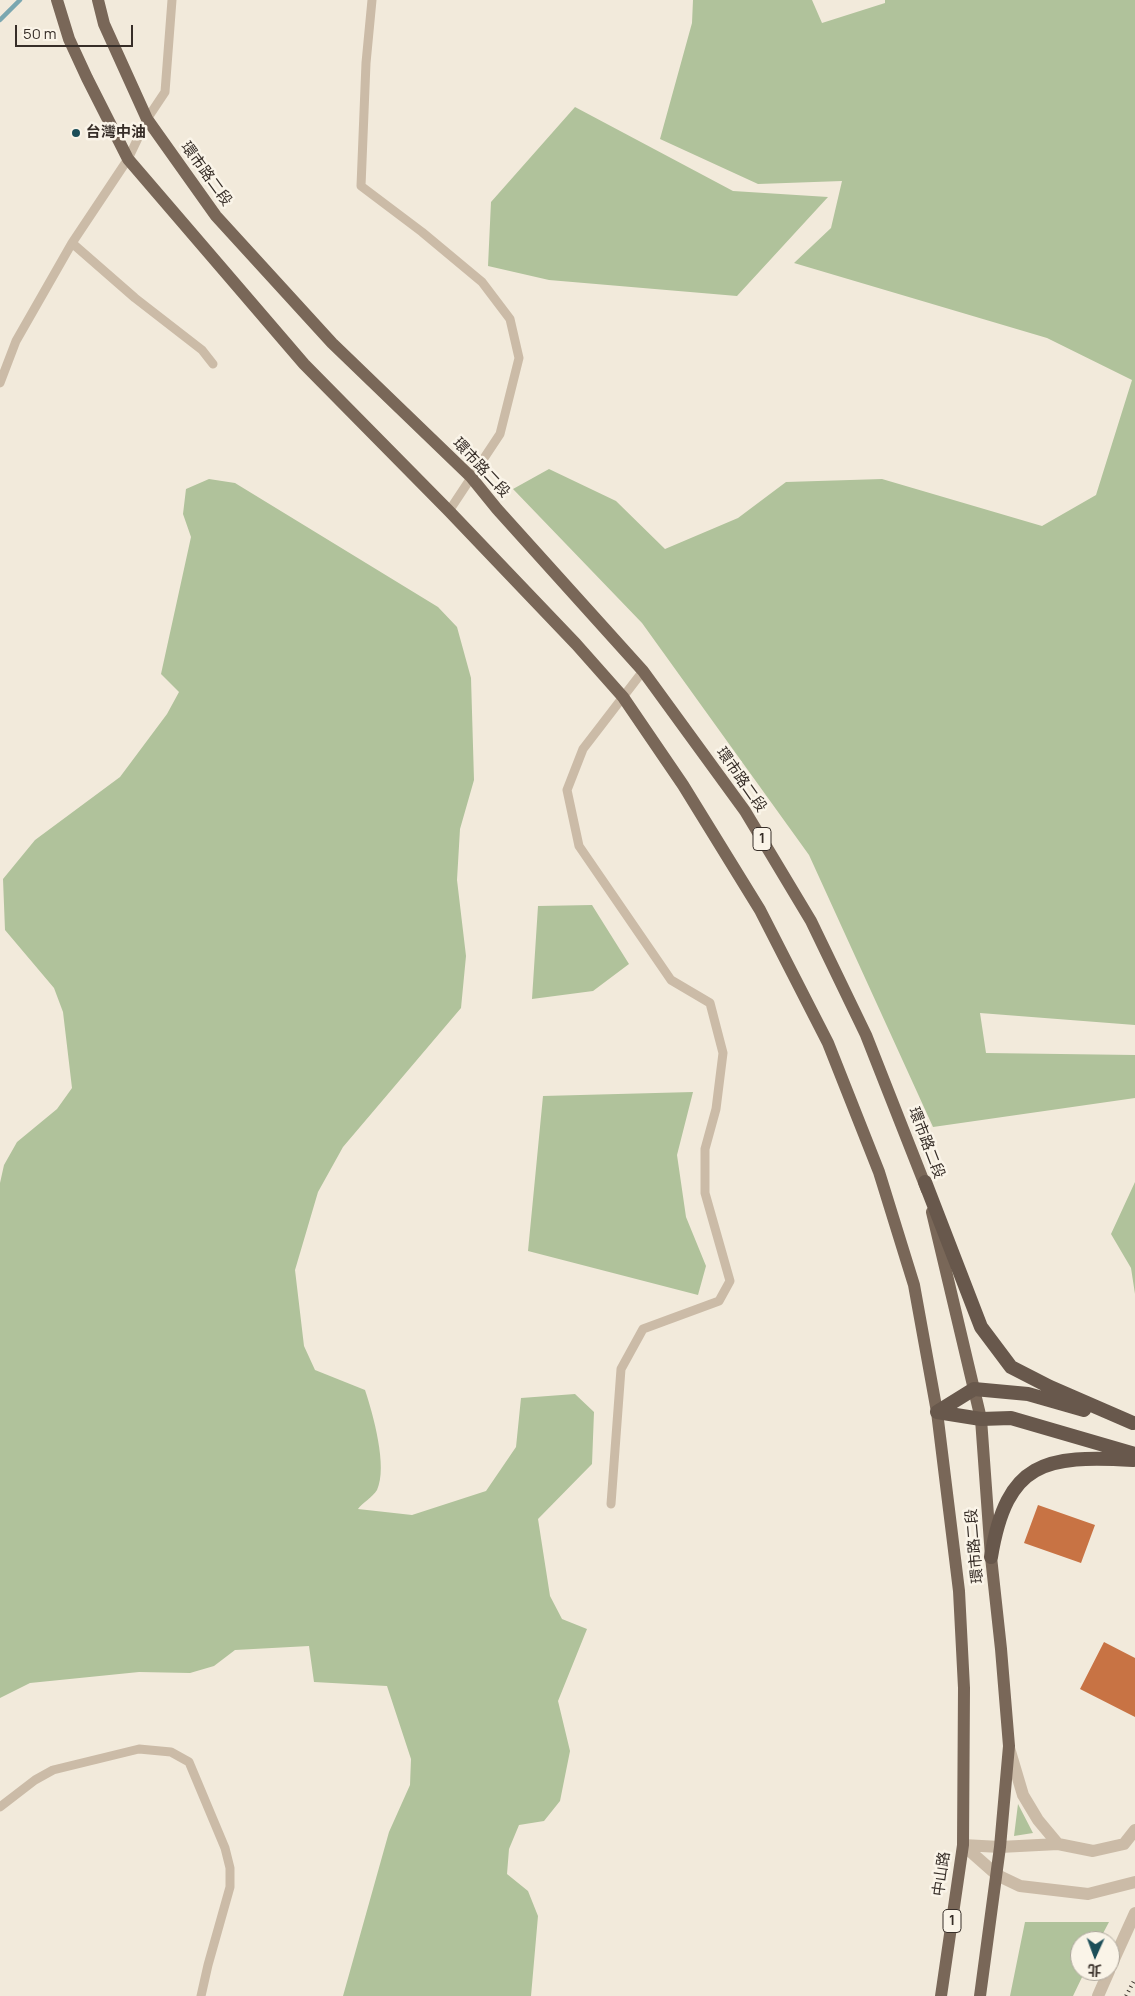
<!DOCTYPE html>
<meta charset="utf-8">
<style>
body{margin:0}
#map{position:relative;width:1135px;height:1996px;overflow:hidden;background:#f2eadb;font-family:Manrope,"Noto Sans TC",sans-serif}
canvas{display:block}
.north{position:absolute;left:1070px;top:1931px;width:50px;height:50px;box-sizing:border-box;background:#faf4e8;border:1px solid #aca59b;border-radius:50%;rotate:182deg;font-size:14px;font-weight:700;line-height:20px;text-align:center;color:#372e28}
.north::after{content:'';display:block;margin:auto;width:18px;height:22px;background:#1c4e59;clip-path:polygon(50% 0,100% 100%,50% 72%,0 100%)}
.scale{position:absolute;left:15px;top:25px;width:118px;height:22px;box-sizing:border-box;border:2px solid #372e28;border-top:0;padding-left:6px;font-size:15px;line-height:18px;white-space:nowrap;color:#372e28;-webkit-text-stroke:4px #faf4e8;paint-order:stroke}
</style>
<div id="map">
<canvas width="1135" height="1996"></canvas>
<div class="north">北</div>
<div class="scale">50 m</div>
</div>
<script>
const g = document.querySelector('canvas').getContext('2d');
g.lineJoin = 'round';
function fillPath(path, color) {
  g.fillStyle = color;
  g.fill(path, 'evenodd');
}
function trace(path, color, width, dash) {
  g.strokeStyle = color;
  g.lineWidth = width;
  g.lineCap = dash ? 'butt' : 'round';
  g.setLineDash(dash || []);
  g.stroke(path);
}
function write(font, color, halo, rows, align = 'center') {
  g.font = font + ' Manrope,"Noto Sans TC",sans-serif';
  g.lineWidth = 5;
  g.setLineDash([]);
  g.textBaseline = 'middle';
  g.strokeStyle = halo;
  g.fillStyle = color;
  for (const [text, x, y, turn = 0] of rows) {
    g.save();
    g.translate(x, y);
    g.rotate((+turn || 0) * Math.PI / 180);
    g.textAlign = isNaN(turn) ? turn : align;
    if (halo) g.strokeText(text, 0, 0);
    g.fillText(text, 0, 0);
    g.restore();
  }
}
const green = new Path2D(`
 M693,0H812L822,23L885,3V0H1135V1025L980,1013L986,1053L1135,1055V1098L933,1127L809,855L642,623L513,489L549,469L616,501L665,549L738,518L786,482L882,479L1042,526L1096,495L1132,380L1047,338L794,263L831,228L842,181L758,184L660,139L692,23Z
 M575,107L733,191L828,197L737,296L549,280L488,266L491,202Z
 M209,479L235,483L438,607L457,627L471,678L474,780L460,829L457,880L466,956L461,1008L343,1147L318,1192L295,1270L304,1346L315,1370L365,1390C373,1414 388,1467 377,1490C373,1497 362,1503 358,1509L412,1515L486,1491L516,1447L521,1398L575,1394L594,1412L592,1464L538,1519L550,1596L562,1619L587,1629L558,1701L570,1751L560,1801L544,1821L519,1825L509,1849L507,1874L528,1891L538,1916L531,1996H343L389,1832L410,1785L411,1759L387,1686L314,1682L309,1646L235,1650L214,1666L190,1673L139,1672L30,1683L0,1698V1183L4,1165L17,1142L57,1109L72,1088L63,1012L54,988L5,930L3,879L35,840L120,777L167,714L179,692L161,674L191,537L183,514L186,489Z
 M592,905L629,964L593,991L532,999L538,906Z
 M693,1092L677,1155L686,1217L706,1266L698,1295L528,1251L543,1096Z
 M1135,1182V1294L1131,1268L1111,1234Z
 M1018,1804L1033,1833L1014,1836Z
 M1025,1922H1109L1099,1941H1080V1971H1085L1073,1996H1010Z`);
const stream = new Path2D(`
 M0,20L20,0`);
const building = new Path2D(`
 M1038,1505L1095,1525L1081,1563L1024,1543Z
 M1104,1642L1135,1658V1717L1080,1689Z`);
const service = new Path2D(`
 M372,0L366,63L361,186L422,232L482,282L510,319L519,358L500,434L449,511
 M72,243L135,298L202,350L213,364
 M0,383L16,341L72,243L128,159L147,119L165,92L172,0
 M611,1504L621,1369L643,1329L719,1301L730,1281L705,1193V1149L716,1109L723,1053L710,1003L671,980L579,846L567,790L583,749L643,671
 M0,1807L35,1780L53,1770L139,1749L171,1752L189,1762L225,1848L230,1868V1887L208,1965L201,1996`);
const tertiary = new Path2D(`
 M1009,1748L1023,1795L1038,1820L1058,1844
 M963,1845L997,1875L1020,1886L1088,1894L1135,1882
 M963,1845L1000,1847L1058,1844L1093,1851L1124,1844L1135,1830
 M1110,1968L1135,1913
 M1098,1996L1109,1971`);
const primary = new Path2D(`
 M57,0L69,39L87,78L128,159L304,364L449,511L576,644L623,697L683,785L760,910L828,1043L879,1172L914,1285L937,1412L959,1591L964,1688L963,1845L941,1996
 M98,0L104,24L147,119L216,216L332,343L471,477L497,509L643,671L745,811L811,921L866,1035L927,1190
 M932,1212L981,1419L991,1557L1001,1649L1009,1746L1000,1847L980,1996`);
const trunk = new Path2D(`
 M925,1182L981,1327L1011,1367L1050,1387L1133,1423
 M937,1412L974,1389L1028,1394L1084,1410
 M937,1412L981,1419L1011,1418L1135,1454
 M991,1557C1007,1461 1045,1455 1133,1460`);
const rail = new Path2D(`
 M1126,1996L1135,1979`);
const markers = [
 [76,133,5,"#1c4e59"]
];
const shields = [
 [762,839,18],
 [952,1921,18]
];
const shieldNames = [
 ["1",762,839],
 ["1",952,1921]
];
const poiNames = [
 ["台灣中油",86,133]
];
const streetNames = [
 ["環市路二段",206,174,54],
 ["環市路二段",481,468,47],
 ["環市路二段",741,780,55],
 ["環市路二段",926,1143,69],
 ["環市路二段",975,1546,-95],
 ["中山路",942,1874,-82]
];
fillPath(green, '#b0c29b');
trace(stream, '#7aa7b0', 4.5);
fillPath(building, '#c87344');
trace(service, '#cbbba7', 9);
trace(tertiary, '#cbbba7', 12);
trace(primary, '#796758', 12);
trace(trunk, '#68584c', 14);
trace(rail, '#372e28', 4, [1, 4]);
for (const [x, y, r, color] of markers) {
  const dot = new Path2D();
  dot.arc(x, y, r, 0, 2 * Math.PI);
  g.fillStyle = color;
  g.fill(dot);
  trace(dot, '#faf4e8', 2);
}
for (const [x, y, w] of shields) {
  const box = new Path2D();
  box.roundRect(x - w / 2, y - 11.5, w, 23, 4);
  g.fillStyle = '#faf4e8';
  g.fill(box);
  trace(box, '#372e28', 1);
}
write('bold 14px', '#372e28', null, shieldNames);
write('bold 15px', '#372e28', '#faf4e8', poiNames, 'left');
write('15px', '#372e28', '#faf4e8', streetNames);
</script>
